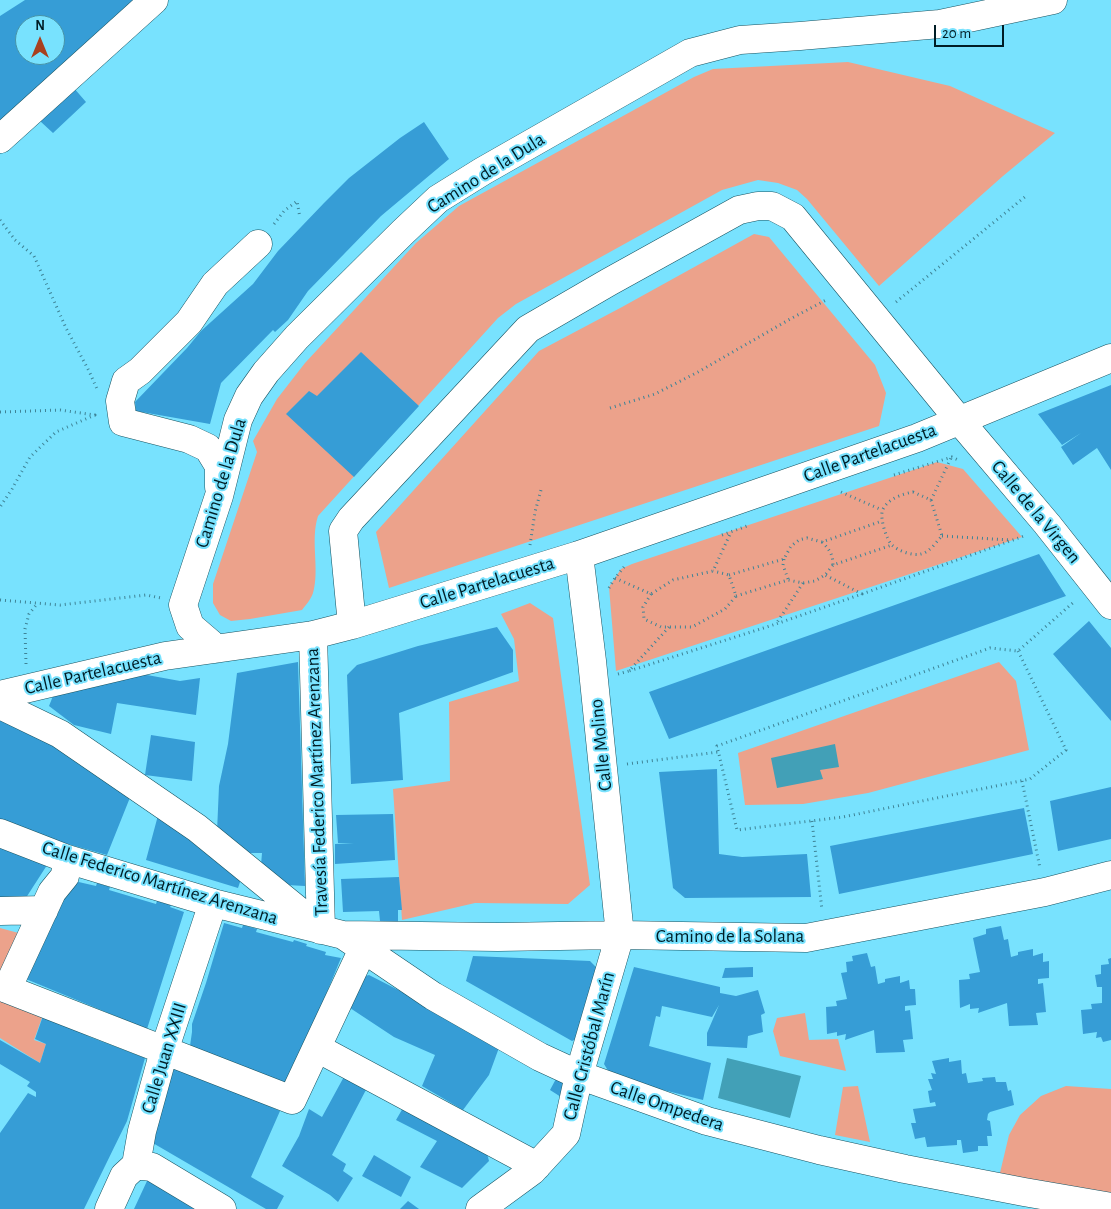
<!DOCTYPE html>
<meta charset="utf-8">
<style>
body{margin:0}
#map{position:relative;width:1111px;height:1209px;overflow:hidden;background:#78e2fe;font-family:"Alegreya Sans",sans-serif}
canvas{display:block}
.north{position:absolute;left:15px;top:15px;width:50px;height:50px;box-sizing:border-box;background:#78e2fe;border:1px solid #4893a7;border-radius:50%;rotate:0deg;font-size:14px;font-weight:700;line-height:20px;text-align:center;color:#001d25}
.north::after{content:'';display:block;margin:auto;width:18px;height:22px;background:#a8411f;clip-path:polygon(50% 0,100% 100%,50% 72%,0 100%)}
.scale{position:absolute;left:934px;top:25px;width:70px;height:22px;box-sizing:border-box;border:2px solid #001d25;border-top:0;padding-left:6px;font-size:15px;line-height:18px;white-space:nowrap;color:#001d25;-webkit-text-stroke:4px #78e2fe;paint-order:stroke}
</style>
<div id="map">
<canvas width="1111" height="1209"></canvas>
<div class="north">N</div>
<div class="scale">20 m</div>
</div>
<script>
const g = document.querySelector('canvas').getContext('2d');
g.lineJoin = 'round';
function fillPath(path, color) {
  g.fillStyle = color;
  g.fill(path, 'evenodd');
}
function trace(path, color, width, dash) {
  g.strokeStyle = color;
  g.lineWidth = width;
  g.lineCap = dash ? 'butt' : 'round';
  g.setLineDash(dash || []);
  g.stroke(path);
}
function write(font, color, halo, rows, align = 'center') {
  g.font = font + ' "Alegreya Sans",sans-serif';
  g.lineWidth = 4;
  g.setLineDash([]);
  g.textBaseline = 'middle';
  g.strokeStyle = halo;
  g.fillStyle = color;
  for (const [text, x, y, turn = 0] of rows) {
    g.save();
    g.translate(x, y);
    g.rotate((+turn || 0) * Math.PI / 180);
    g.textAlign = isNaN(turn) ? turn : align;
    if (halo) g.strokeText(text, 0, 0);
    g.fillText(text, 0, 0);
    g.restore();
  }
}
const green = new Path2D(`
 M848,62L950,86L1055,133L1003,176L879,286L807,199L797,190L778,183L758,180L722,190L516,304L498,318L318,516C310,541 320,569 313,593C311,599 306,605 302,610L250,619L231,621L220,615L213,603V584L257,452L253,441L277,399L305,363L416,243L459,206L694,77L713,69Z
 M754,234L769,237L875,365L886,393L879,426L389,588L376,532L539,351L622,307Z
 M937,462L963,469L1022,537L616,671L609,587L621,569L632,564Z
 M530,603L553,618L590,885L568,904L475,903L402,920L393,789L450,781L449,702L519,681L514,639L501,614Z
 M999,662L1016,681L1029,750L868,793L803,804L745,805L738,753Z
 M0,928L26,935L1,993L43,1015L34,1040L46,1044L40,1063L0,1038Z
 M805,1013L809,1040L838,1039L846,1071L780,1056L773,1031L777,1018Z
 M858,1086L870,1142L835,1135L843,1087Z
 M1066,1086L1111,1089V1196L999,1177L1009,1135L1020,1115L1041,1096Z`);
const water = new Path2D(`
 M835,744L839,767L820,770L823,779L777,788L771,758Z
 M727,1058L801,1076L790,1118L718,1098Z`);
const building = new Path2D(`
 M25,0H138L0,127V16ZM25,25H55V55H25Z
 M73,87L86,102L53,133L40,121Z
 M424,122L449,159L381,216L308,291L288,320L275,332L273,330L221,383L210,424L136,411L135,402L187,348L201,331L253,284L278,251L324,203L349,178L400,138Z
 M361,352L419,406L354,477L286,414L309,391L317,396Z
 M1111,385V470L1097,448L1073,465L1061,447L1081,433L1062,445L1038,414Z
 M1039,554L1066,596L669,739L649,692Z
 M1089,621L1111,648V721L1053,654Z
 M497,627L513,650V672L399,713L403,780L351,784L347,675L357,665L418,646Z
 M298,662L305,886L287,885L261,865L262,853H247L217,832L219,786L228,744L237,673Z
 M136,673L180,681L200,678L196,715L117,703L111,734L74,725L49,706L57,686Z
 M0,717L133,790L107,855L0,825Z
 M151,735L195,742L192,781L145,775Z
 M717,769L719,854L742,857L807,854L811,897L685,898L673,888L659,772Z
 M1111,787V839L1058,851L1050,801Z
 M160,808L243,873L238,888L146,860Z
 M1024,808L1033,854L839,894L830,846Z
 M393,814L395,860L335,864V844L354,843H338L336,815Z
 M0,844L49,862L22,904H0Z
 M399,877L402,910H398V925L380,921L379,911L343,912L341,879Z
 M70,880L96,886L97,883L110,887L109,890L156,904L157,901L171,905L170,907L184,912L147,1029L21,977Z
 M224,923L242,928L243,925L257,929L256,932L293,942L294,940L307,944L306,946L326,952L325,955L341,958L320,1009L286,1086L190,1046L192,1032V1024L206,983Z
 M1001,926L1004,940L1008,939L1011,957L1018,955V952L1033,949V956L1043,953V962L1049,961V978L1038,979V984L1043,983L1046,1012L1036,1013L1038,1025L1009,1026L1007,1003L978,1013L979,1008L970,1009V1004L960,1008L959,980L970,979L969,974L980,972L973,938L986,934V929Z
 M867,953L871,967L875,966L878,984L885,982V979L900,976V983L909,980L910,989H915L916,1005L905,1006V1011L910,1010L913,1039L903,1040L905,1052L876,1053L874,1030L845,1040L846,1034L837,1036V1032L827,1034L826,1007L837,1006L836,1001L847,999L841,973L847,972L846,962L853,961L852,956Z
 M473,956L590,961L604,975L586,1035L572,1041L466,981Z
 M1111,958V1040L1103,1042L1101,1037L1096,1038L1097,1032L1083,1034L1081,1010L1092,1009L1091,1004L1102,1003V987H1097L1095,975L1101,974V965L1109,964L1108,959Z
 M634,967L720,987V993L736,996L758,990L765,1013L761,1015L763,1032L748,1036L747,1048L707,1046V1033L719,1005L712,1017L662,1006L660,1017L656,1016L649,1046L711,1063L703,1100L612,1077L604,1064Z
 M753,967V977L722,978L725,968Z
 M369,975L455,1019L500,1045L489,1075L463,1110L422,1086L435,1055L394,1037L347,1006L359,978Z
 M44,1013L90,1037L145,1058L127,1121L84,1209H0V1133L28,1093L36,1097V1092L27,1086L30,1082L0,1064V1040L40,1063L46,1044L35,1039Z
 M949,1058V1062L961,1060L962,1074L966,1073L968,1083L983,1081L982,1078L995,1077L996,1082H1006L1008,1091L1011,1090L1014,1105L990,1112L988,1114L987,1120L990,1121L992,1136H987L988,1146H978V1151L963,1153L961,1140H957V1145L927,1147L925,1137L915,1139L911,1123H916L913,1109L936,1106L935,1102L930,1103L928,1091L932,1090L928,1079H933L931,1073L936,1074L932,1061Z
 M169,1062L280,1111L251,1177L284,1196L277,1209H266L146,1139Z
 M346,1073L368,1086L332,1155L346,1164L343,1171L353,1178L338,1202L330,1195L282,1166L299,1136L309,1109L322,1117Z
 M557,1077L568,1084L561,1097L550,1090Z
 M407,1101L485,1146L489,1161L462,1188L420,1167L437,1141L396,1120Z
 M374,1155L411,1177L401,1197L362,1176Z
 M162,1178L211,1209H134L147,1181Z
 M408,1201L419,1209H400Z`);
const path = new Path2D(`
 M0,220L15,240L34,256L66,328L89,371L97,389
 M274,224L284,211L297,201L300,218
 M896,302L1026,196
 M610,408L655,394L698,372L792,318L828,299
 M0,412L60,410L95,415L56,432L30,457L12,489L0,507
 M894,475L952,457L960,461
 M841,492L882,510
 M913,492L931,500L942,536C936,542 930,552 921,554C913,556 898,551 892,545C886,539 879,516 883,509C889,498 903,494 913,492Z
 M931,500L951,458
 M722,535L747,526
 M942,536L1011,540
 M822,542C829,549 833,554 833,565
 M530,545L535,512L541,490
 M784,559L783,565L788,579
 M729,575L784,559L791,546L799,540L807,538L822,542L882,521
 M615,578L651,594L673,580L713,571L731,532
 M803,583L776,624L862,594L825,575
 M609,588L615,578L624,567
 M651,594L643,607L644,619L661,627H692L725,609L736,596L729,575L713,571
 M862,594L1024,536
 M736,596L788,580L803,583L815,581L825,575L833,565L892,545
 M0,600L60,605L146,595L161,598
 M669,627L629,671L776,624
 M1018,651L1066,750L1030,779L843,817L737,830L717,746L990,648L1018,651L1075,601
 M26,664L25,629L29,614L37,604
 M618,674L629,671
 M627,764L718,752
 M1022,781L1040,868
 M812,821L822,910`);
const minor = new Path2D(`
 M0,139L154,0
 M219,487V466L208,448L189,439L123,422L120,401L126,381L140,371L189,322L215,284L258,244
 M352,625L343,531L351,519L528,329L609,282L739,210L758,206H772L793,217L959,420L1047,524L1111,605
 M313,635L321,930
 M215,649L211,644L190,626L183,605L219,496L238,420L249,396L266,372L297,337L403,232L438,199L483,171L690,53L740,40L800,36L940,24L1053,0
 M0,695L165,656L313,635L352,625L579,555L917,438L1111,358
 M0,705L60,734L197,828L316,925
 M0,833L67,859L213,903L343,935L498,937L620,935L806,938L1045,892L1111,875
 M67,859L65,876L52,892L7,989L292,1100L363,949
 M0,911L44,910
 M343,935L433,996L540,1057L579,1075L707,1121L819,1150L905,1169L1024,1192L1111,1207
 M317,1048L537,1166
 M136,1165L152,1167L222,1209
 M109,1209L124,1176L136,1165L142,1131L164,1051L213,903
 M480,1209L532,1171L566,1134L579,1075L620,935L592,661L579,555`);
const streetNames = [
 ["Camino de la Dula",486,173,-32],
 ["Calle Partelacuesta",870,453,-20],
 ["Camino de la Dula",221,483,-73],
 ["Calle de la Virgen",1036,512,50],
 ["Calle Partelacuesta",487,583,-17],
 ["Calle Partelacuesta",93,673,-13],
 ["Calle Molino",601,745,-96],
 ["Travesía Federico Martínez Arenzana",317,782,-92],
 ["Calle Federico Martínez Arenzana",160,883,17],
 ["Camino de la Solana",730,936],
 ["Calle Cristóbal Marín",589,1046,-75],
 ["Calle Juan XXIII",164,1058,-73],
 ["Calle Ompedera",667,1106,19]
];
fillPath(green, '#eca28b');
fillPath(water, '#42a0b7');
fillPath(building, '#369dd6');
trace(minor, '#185361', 29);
trace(path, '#3e8396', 3, [1, 4]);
trace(minor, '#fff', 28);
write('19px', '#001d25', '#78e2fe', streetNames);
</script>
